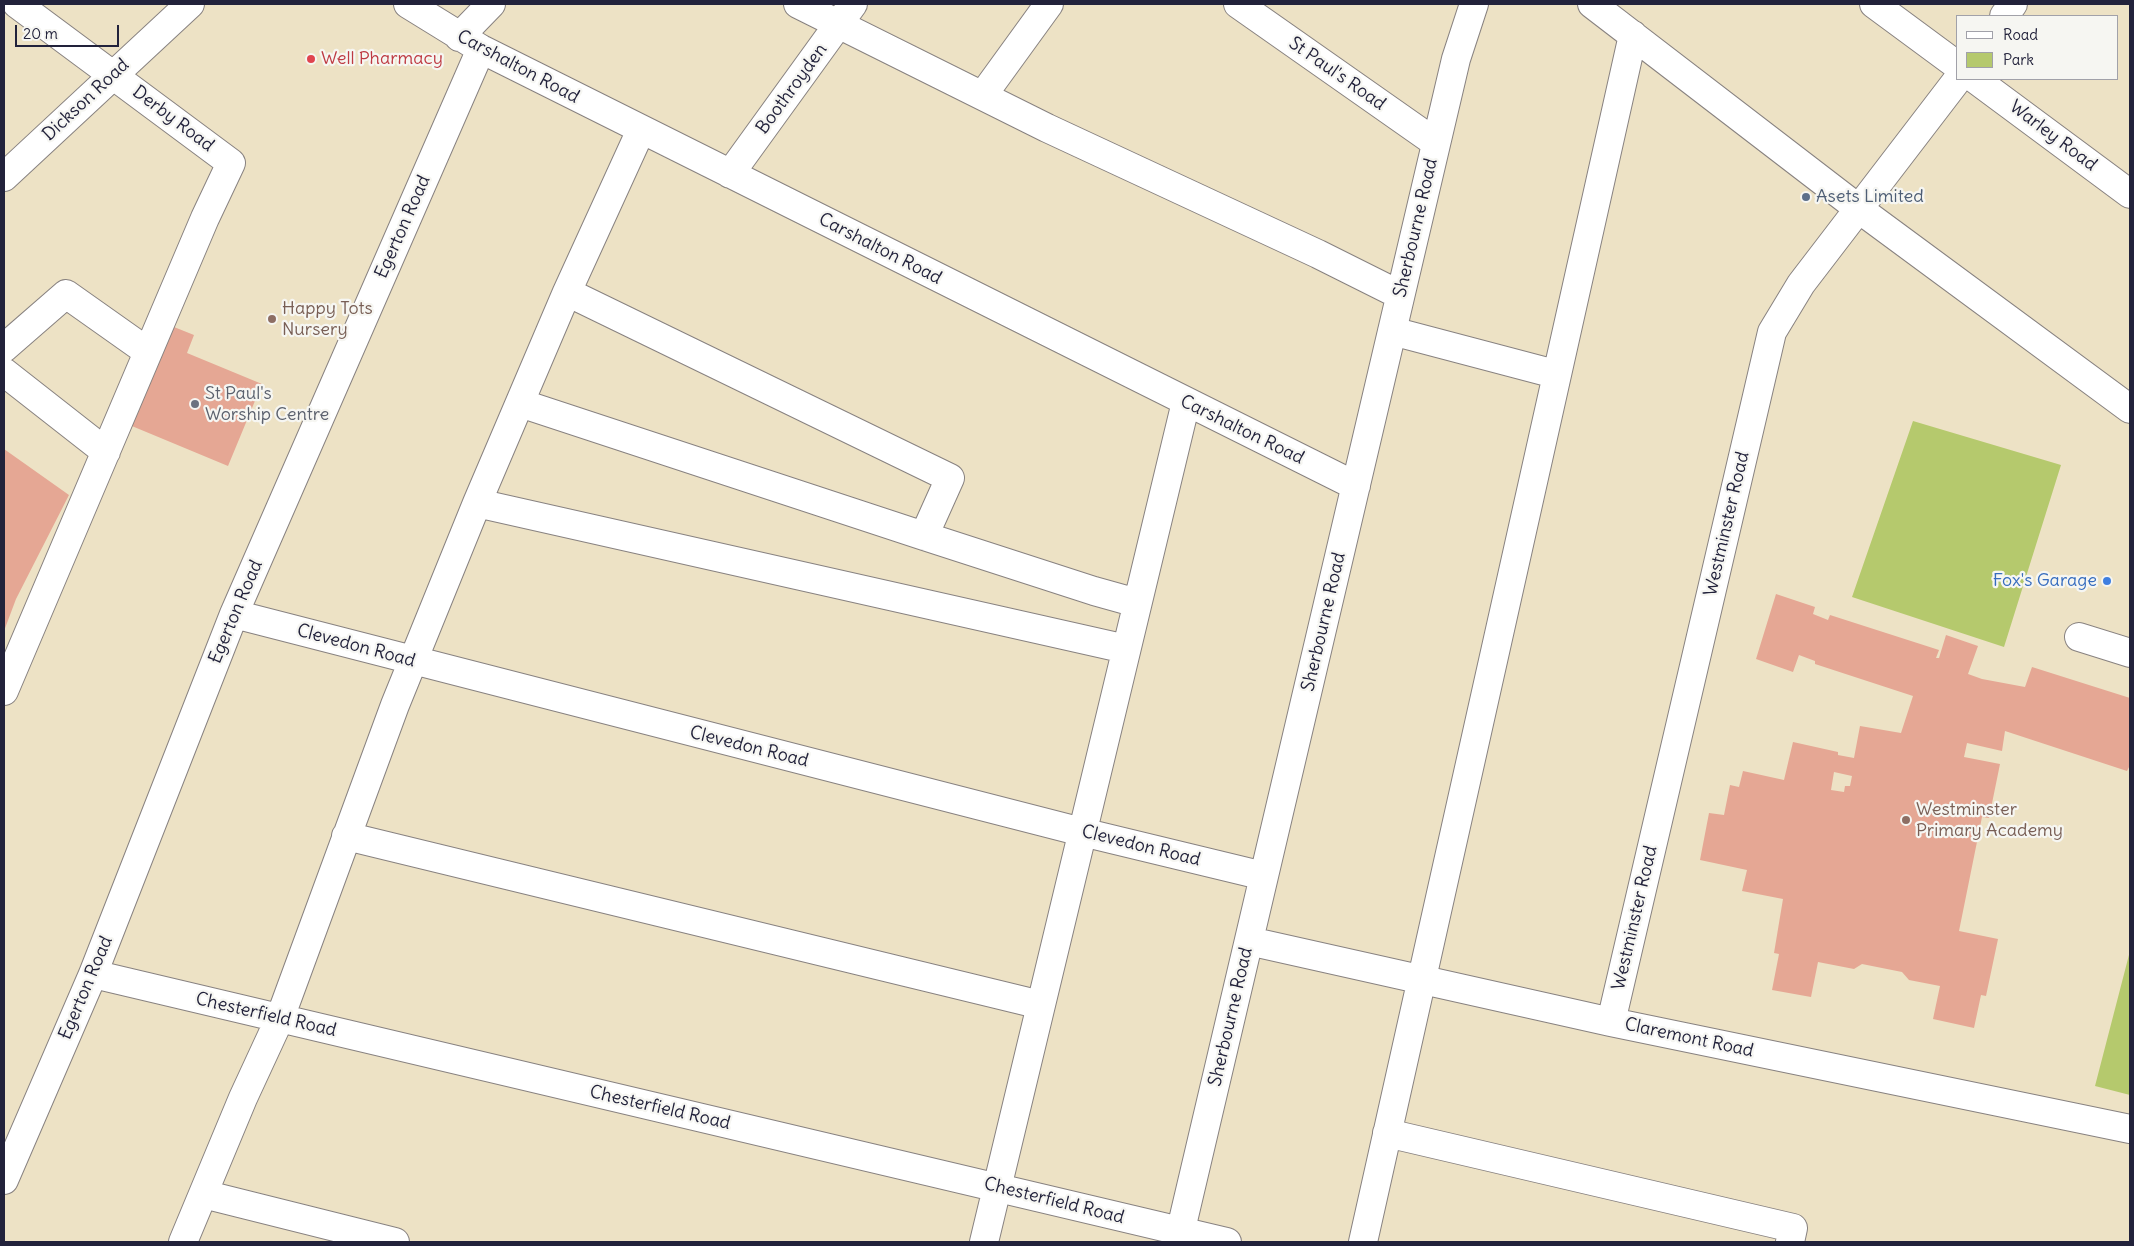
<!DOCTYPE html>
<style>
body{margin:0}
#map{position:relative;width:2134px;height:1246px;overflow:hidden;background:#ede2c5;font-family:Delius,sans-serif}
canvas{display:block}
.frame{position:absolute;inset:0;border:5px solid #22223b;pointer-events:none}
.legend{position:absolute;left:1956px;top:15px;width:162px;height:65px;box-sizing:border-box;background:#f6f6f2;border:1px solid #a1a1a9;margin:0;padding:6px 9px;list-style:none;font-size:15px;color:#22223b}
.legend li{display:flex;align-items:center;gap:10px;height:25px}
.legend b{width:25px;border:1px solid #a1a1a9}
.scale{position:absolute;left:15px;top:25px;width:104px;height:22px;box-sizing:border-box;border:2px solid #22223b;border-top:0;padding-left:6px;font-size:15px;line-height:18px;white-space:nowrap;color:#22223b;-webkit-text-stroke:4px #f6f6f2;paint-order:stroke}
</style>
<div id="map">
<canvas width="2134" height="1246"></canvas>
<div class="frame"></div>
<ul class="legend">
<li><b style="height:6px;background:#fff"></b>Road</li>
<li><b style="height:14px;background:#b5c96d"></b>Park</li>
</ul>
<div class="scale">20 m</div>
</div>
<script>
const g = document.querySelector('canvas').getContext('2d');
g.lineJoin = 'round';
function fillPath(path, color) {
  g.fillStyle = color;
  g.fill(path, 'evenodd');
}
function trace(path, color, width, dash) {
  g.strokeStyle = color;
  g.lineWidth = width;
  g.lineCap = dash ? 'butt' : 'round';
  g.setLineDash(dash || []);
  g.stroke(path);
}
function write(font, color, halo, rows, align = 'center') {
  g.font = font + ' Delius,sans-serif';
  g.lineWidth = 4.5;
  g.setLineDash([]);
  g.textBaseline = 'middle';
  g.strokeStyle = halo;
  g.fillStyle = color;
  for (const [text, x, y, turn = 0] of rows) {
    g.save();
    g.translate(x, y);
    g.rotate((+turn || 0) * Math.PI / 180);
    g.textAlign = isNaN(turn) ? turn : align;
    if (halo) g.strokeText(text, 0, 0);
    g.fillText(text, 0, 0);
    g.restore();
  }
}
const green = new Path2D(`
 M1913,421L2061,465L2004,647L1852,597Z
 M2130,951V1095L2095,1086Z`);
const building = new Path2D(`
 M169,325L194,335L187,353L262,384L228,466L127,424Z
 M4,449L69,495L16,599L4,631Z
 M1776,594L1815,607L1813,614L1828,620L1830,615L1939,650L1936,658H1939L1946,635L1978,646L1968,674L1982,679L2025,687L2032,667L2130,698V765L2127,771L2005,731L2002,751L1967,743L1964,757L2000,764L1989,818L1982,817L1959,931L1998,939L1986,996L1981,995L1974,1028L1933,1019L1940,986L1909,980L1902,972L1862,964L1854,969L1818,962L1811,997L1772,990L1779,954L1774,953L1783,899L1742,891L1747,870L1700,860L1709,813L1724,815L1730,785L1739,787L1743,771L1784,780L1793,742L1838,752V755L1854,758L1860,726L1901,733L1913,696L1815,664V661L1799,655L1793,672L1756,659ZM1834,772L1852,776L1850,786H1845L1844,792L1831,790Z`);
const minor = new Path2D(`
 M408,4L481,49L1356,486
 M798,4L1047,128L1318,254L1400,295
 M1238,4L1436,143
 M1592,4L1859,209L2130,409
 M1874,4L1958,66
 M2004,16L2013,4
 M459,37L491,4
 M1975,79L2130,194
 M983,95L1049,4
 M730,174L853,4
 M4,177L190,4
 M567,292L950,478L924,536
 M1392,331L1555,374
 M4,348L66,294L148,352
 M4,372L106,452
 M520,403L924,536L1094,591L1137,603
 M477,503L1126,649
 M234,614L1082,832L1264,876
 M2079,637L2130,653
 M4,691L205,218L231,163L17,4
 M346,836L1041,1005
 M1249,941L1611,1022L2130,1129
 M93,974L1227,1242
 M1611,1022L1772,332L1801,284L1958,79
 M1387,1133L1793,1228L1790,1242
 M4,1180L93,974L234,614L481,49
 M203,1194L395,1242
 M183,1242L243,1098L280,1018L395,705L477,503L567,292L641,130
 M984,1242L1186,402
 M1178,1242L1456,59L1474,4
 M1363,1242C1452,840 1540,437 1633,35`);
const markers = [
 [311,59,5,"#e0444e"],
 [1806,197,5,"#5c6f8a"],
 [272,319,5,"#8d6e63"],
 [195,404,5,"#6b7280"],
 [2107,581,5,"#3f7fe0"],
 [1906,820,5,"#8d6e63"]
];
const healthNames = [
 ["Well Pharmacy",321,59]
];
const streetNames = [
 ["Carshalton Road",518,67,28],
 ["St Paul's Road",1337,74,35],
 ["Boothroyden",792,89,-54],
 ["Dickson Road",86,100,-43],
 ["Derby Road",173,119,37],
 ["Warley Road",2053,136,37],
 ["Egerton Road",403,227,-66],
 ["Sherbourne Road",1416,228,-77],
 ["Carshalton Road",880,249,27],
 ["Carshalton Road",1242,430,26],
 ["Westminster Road",1727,524,-77],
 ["Egerton Road",236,612,-67],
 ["Sherbourne Road",1324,622,-77],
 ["Clevedon Road",356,646,15],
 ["Clevedon Road",749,747,14],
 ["Clevedon Road",1141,846,14],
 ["Westminster Road",1635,918,-77],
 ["Egerton Road",86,988,-67],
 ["Chesterfield Road",266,1015,13],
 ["Sherbourne Road",1231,1017,-77],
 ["Claremont Road",1689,1038,12],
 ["Chesterfield Road",660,1108,13],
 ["Chesterfield Road",1054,1201,14]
];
const serviceNames = [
 ["Asets Limited",1816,197]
];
const educationNames = [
 ["Happy Tots",282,309],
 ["Nursery",282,330],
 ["Westminster",1916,810],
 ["Primary Academy",1916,831]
];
const worshipNames = [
 ["St Paul's",205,394],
 ["Worship Centre",205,415]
];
const shopNames = [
 ["Fox's Garage",2097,581]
];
fillPath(green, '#b5c96d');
fillPath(building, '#e5a794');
trace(minor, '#888280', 30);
trace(minor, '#fff', 28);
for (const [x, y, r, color] of markers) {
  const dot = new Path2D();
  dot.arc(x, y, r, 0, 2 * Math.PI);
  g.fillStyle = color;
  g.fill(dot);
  trace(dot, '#f6f6f2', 2);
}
write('18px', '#be3a42', '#f6f6f2', healthNames, 'left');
write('18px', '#22223b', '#f6f6f2', streetNames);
write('18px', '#4e5e75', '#f6f6f2', serviceNames, 'left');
write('18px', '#785e54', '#f6f6f2', educationNames, 'left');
write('18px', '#5b616d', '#f6f6f2', worshipNames, 'left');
write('18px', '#366cbe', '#f6f6f2', shopNames, 'right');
</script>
